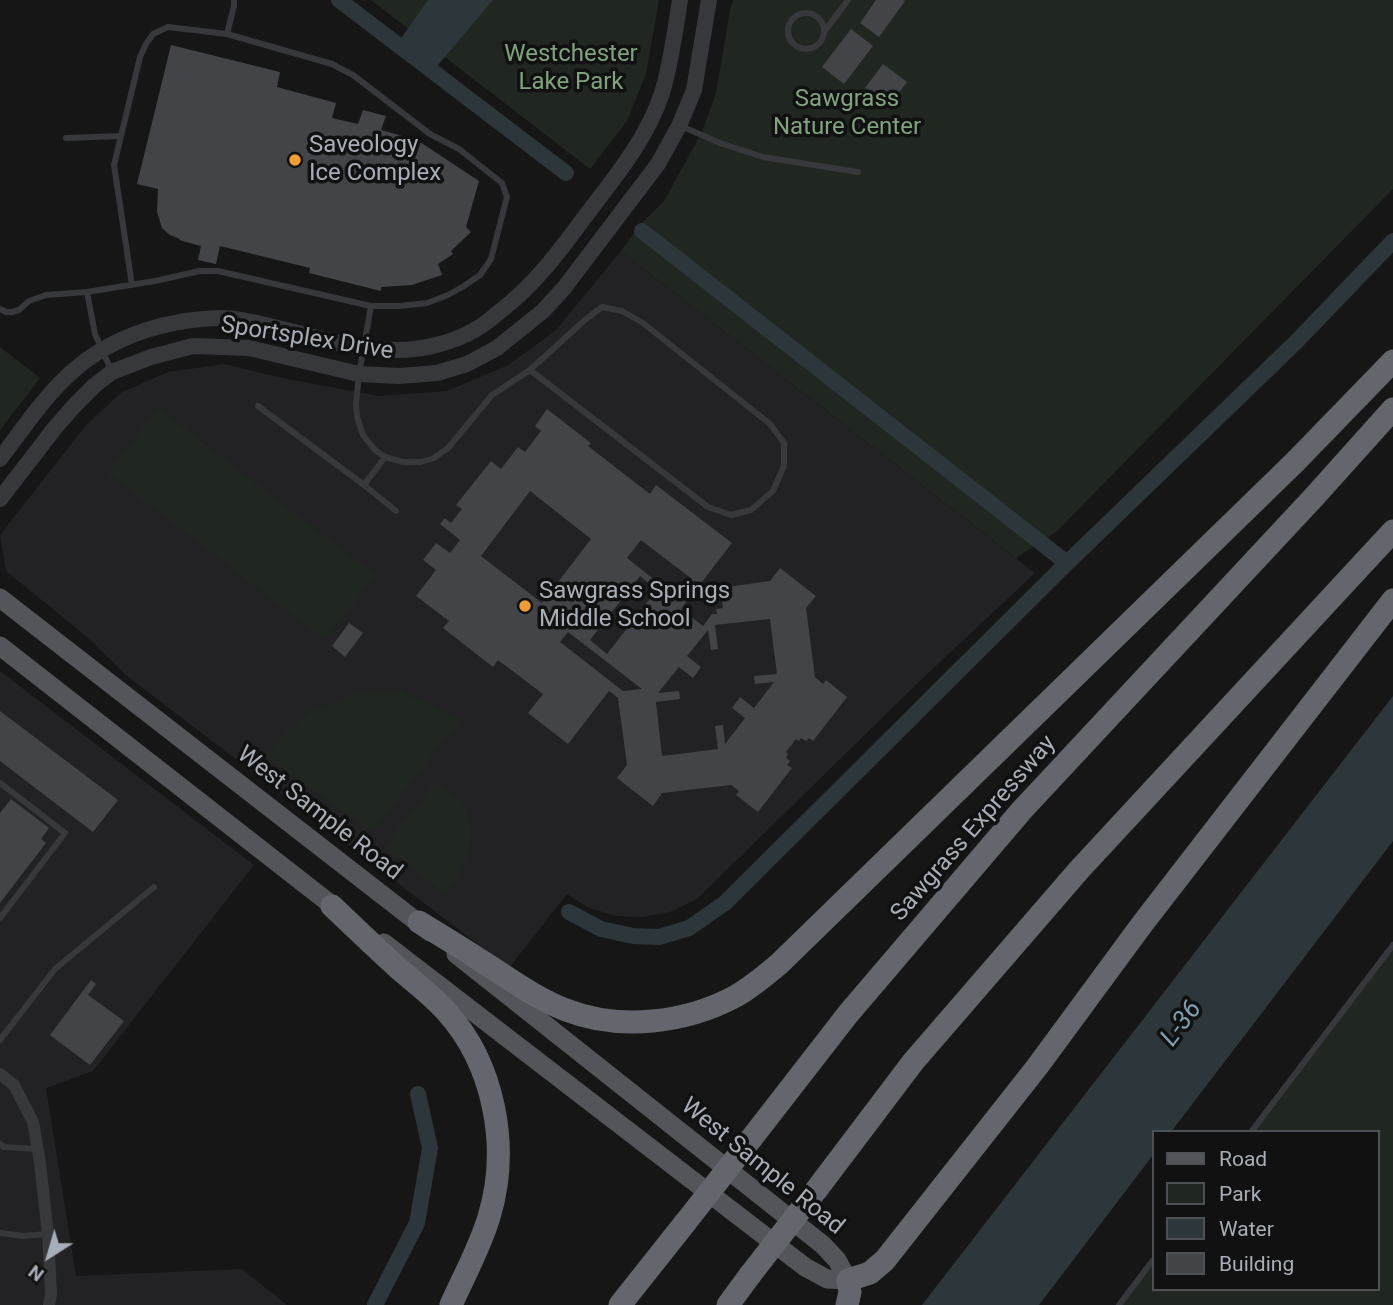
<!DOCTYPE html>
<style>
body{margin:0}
#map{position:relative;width:1393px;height:1305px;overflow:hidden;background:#161617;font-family:Roboto,sans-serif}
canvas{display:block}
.legend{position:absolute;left:1152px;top:1130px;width:228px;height:161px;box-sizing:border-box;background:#111112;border:2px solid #4d5054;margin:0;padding:9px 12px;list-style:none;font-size:21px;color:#a8aeb7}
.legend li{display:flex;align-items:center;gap:14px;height:35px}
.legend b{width:35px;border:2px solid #4d5054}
.north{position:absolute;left:14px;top:1221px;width:70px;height:70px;-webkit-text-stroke:5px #111112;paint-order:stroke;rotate:217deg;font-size:19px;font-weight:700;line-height:28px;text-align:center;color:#a8aeb7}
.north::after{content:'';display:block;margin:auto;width:24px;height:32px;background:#a8aeb7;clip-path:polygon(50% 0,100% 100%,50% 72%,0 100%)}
</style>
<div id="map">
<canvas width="1393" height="1305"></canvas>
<ul class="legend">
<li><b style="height:9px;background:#53555b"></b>Road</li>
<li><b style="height:19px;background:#202720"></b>Park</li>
<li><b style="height:19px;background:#2c363b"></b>Water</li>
<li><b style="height:19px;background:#424447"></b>Building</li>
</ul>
<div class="north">N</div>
</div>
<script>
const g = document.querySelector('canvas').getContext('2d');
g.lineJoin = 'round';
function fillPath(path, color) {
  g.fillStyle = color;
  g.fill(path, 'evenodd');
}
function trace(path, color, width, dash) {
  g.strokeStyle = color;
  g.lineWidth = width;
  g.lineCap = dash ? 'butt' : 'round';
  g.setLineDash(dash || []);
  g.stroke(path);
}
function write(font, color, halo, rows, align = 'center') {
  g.font = font + ' Roboto,sans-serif';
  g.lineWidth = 7;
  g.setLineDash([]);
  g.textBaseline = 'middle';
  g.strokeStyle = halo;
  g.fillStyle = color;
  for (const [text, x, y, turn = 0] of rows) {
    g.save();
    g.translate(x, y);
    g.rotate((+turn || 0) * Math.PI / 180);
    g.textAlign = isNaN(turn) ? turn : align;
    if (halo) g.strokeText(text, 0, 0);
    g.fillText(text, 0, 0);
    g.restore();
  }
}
const built = new Path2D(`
 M621,251L1035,573L923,678L697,899L670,912L643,917L615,916L587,907L567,894L509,968L127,676L88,638L6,571L0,535L86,425L122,392L168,372L224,364L287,379L379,396L447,391L508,365L555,331Z
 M0,671L254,865L93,1071L46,1088L76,1276L242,1269L287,1305H0Z`);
const green = new Path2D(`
 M371,0H659L646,74L627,121L590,169Z
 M733,0H1393V189L1056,532L1016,558L621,251L639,226L664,201L702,132L716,93L730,10Z
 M0,347L40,378L0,430Z
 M158,408L375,575L325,640L108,473Z
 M398,690L460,720L375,828L367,829L266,756L282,737L309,712L356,693Z
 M437,781L463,803L472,831L467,857L454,882L444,893L384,847Z
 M1393,945V1305H1119L1153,1260V1289H1377V1132H1251Z`);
const water = new Path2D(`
 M428,0H493L433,71L397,44Z
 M1393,696V841L1171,1132H1153V1155L1039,1305H922Z`);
const canal = new Path2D(`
 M339,0L566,173
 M642,231L1067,563
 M569,912L601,929L633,936L659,937L689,928L725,903L1067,563L1296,342L1393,241
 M375,1305L417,1223L430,1148L418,1094`);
const building = new Path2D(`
 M876,0H903L905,1L879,37L860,23Z
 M851,29L873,46L844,84L822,67Z
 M171,45L280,72L277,87L336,103L332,118L358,124L363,110L386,116L381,130L417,140L479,181L466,227L471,232L451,251L453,254L438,264L442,275L412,285L381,287V291L309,273L310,268L220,246L216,264L198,260L201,246L179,240L180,239L170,235L162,228L157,212L158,189L137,184Z
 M883,64L907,82L889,106L865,88Z
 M547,409L591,443L588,446L650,494L656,485L732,543L681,609L703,626L712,614H717L716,609L723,608L720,588L770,581L780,568L816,596L806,608L815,677L823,684L826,680L847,697L813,741L809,738L806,741L801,738L799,741L796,739L786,752L788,754L786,758L790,761L787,765L792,768L758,812L736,795L739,791L731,785L662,793L653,806L617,778L627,765L618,698L609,691L568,744L528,713L543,694L498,660L493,667L443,628L449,621L416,596L436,570L423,560L436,543L450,553L460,540L440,524L445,518L451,523L462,509L456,505L491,461L501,469L518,447L525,452L541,431L535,426ZM530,491L591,539L542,603L481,556ZM641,540L692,579L677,598L627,558ZM640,576L657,590L607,654L590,640ZM770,619L777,674L754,676L755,684L774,682L754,708L740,697L732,708L745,718L725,744L723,725L715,726L718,749L662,756L656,702L680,699L679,691L658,693L679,667L693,678L701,667L687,656L708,630L711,650L718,649L715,625ZM568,632L642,689L623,691L560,642Z
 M349,623L363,633L345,657L332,646Z
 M0,711L118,800L93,832L0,761Z
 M11,799L49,828L41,839L46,843L0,903V813Z
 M91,980L96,984L88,995L124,1021L90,1065L50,1035Z`);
const service = new Path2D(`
 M788 31a18 18 0 1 1 36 0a18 18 0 1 1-36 0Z
 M824,32L848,0
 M227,34L234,6V0
 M681,126L720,143L763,157L858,172
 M66,138L121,136
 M87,292L95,334L111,370
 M371,306L359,374L356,404L357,417L363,435L374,449L385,457L403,462H421L434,458L448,448L492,395L530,370L586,319L602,307L622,311L643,323L770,424L784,443V466L773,491L751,510L731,515L708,507L530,370
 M0,309L6,312H12L19,310L29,301L46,295L87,292L155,281L200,271H218L371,306H400L427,303L448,295L464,286L480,275L491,259L507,197L502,183L459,149L430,134L353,75L332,64L227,34L168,27L153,34L146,44L140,57L114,165L132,285
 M258,406L364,485L385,457
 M364,485L396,511
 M0,783L65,833L0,918
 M0,1040L55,969L154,887
 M1251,1132L1393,945
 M0,1144L4,1147L38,1149
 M0,1233L23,1236L48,1234
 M1119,1305L1153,1260`);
const minor = new Path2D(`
 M0,1074L14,1085L33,1122L40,1163L48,1234L51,1294L49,1305`);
const tertiary = new Path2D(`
 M0,459C23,429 45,395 74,370C104,344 141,329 179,322C199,319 221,316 242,320C294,329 344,350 397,350C425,350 455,342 478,328C487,323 495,315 503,309C539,280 560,250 587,214C615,177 647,139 662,93C671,64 675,31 680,0
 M0,499L54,429L74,406L95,385L112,372L151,357L193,346L249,348L359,374L399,376L437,373L467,364L497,348L543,311L564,288L658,164L679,126L694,90L709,0`);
const primary = new Path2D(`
 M0,598L430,932
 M0,646L342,913
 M384,943L805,1267L827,1279L848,1280L837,1260L823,1245L456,954`);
const motorway = new Path2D(`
 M332,906C354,927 376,948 398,968C414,982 432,995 446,1011C495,1065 510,1148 489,1217C480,1247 464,1276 451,1305
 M419,922C440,935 462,948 483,962C510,979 535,998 566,1010C620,1031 686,1023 736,996C752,987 766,975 779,964L1295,462L1393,361
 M751,1139L848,1014L1022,810L1314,497L1393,409
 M817,1189L913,1062L1079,870L1393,531
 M620,1305L685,1223
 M728,1305L750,1275
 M847,1305L850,1292L848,1280L870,1273L885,1260L1037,1067L1143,923L1393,600`);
const motorwayBridge = new Path2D(`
 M685,1223L751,1139
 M750,1275L817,1189`);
const markers = [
 [295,160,7,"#ed9c38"],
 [525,606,7,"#ed9c38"]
];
const parkNames = [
 ["Westchester",571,55],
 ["Lake Park",571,83],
 ["Sawgrass",847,100],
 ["Nature Center",847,128]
];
const poiNames = [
 ["Saveology",309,146],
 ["Ice Complex",309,174],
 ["Sawgrass Springs",539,592],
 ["Middle School",539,620]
];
const streetNames = [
 ["Sportsplex Drive",307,339,9],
 ["West Sample Road",319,814,38],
 ["Sawgrass Expressway",974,829,-49],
 ["West Sample Road",762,1167,39]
];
const waterNames = [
 ["L-36",1182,1024,-53]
];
fillPath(built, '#222224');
fillPath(green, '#202720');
fillPath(water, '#2c363b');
trace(canal, '#2c363b', 16);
fillPath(building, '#424447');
trace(service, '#37383c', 6);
trace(minor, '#37383c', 12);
trace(tertiary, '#37383c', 16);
trace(primary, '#53555b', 19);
trace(motorway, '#63676d', 23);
trace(motorwayBridge, '#63676d', 23);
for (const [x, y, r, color] of markers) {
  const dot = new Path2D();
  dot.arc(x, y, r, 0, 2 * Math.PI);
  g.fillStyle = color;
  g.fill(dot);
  trace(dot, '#111112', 2.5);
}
write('24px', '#81a27f', '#111112', parkNames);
write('24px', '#a8aeb7', '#111112', poiNames, 'left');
write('24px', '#a8aeb7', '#111112', streetNames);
write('italic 26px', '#809fb1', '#111112', waterNames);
</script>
